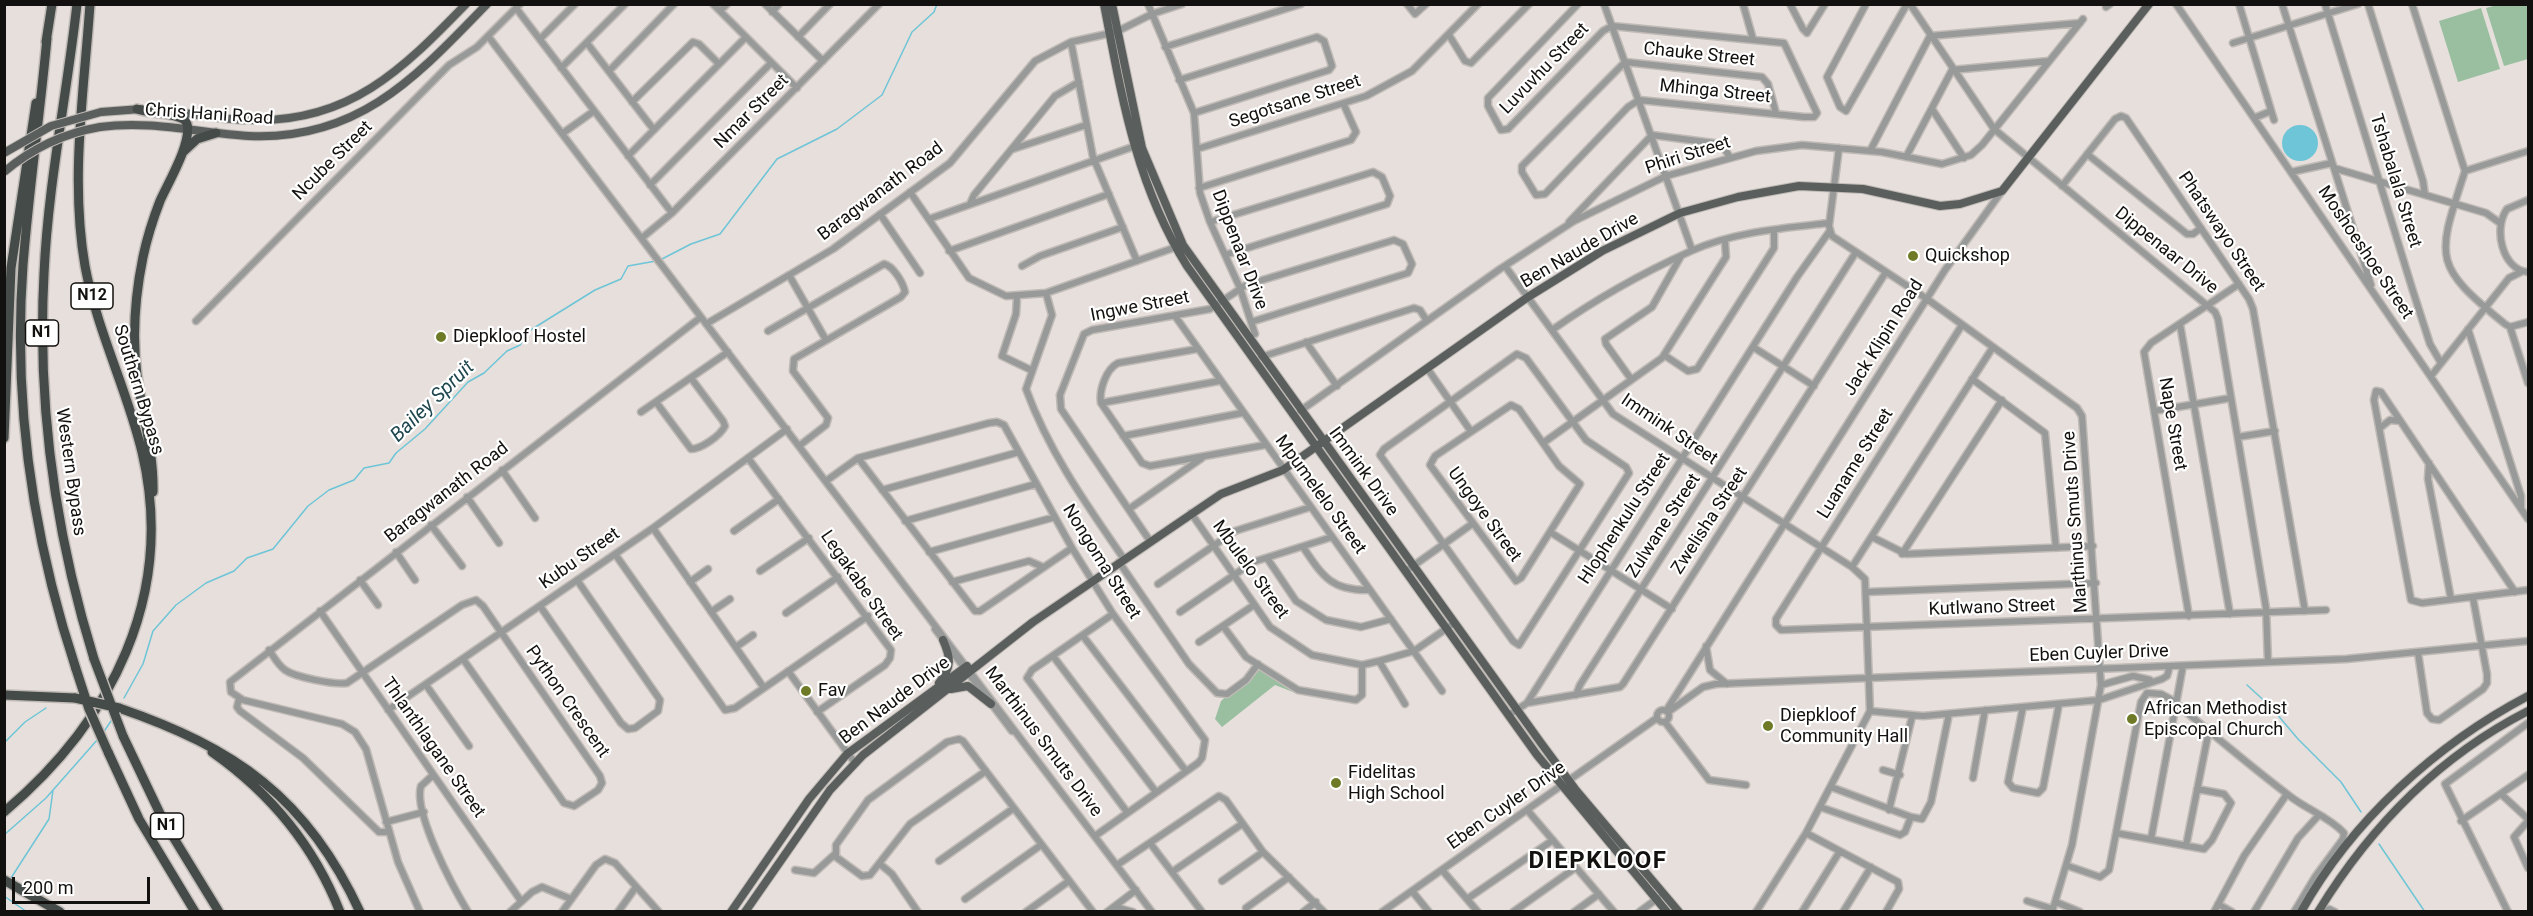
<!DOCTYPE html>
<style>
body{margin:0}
#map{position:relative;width:2533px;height:916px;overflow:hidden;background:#e6dfdb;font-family:Roboto,sans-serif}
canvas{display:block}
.frame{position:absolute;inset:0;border:6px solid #13110f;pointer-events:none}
.scale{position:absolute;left:12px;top:877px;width:138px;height:27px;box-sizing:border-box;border:3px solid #13110f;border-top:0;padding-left:8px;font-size:18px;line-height:21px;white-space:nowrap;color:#13110f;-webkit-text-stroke:4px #fff;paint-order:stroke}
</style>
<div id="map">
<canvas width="2533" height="916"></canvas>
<div class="frame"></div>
<div class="scale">200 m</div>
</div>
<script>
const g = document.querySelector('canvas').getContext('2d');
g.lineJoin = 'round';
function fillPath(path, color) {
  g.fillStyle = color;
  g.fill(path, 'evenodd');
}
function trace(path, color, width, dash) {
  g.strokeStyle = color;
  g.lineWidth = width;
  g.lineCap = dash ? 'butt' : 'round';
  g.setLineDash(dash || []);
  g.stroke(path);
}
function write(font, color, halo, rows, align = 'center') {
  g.font = font + ' Roboto,sans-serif';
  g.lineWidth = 4.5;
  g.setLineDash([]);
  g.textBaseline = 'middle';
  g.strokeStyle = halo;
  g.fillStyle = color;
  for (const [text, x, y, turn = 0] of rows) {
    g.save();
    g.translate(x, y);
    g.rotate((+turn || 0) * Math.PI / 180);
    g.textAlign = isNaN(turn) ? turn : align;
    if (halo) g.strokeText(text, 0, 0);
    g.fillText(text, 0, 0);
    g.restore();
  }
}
const green = new Path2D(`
 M2497,5H2528V59L2504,66L2486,8Z
 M2481,8L2500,69L2458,82L2439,21Z
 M1258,668L1298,694L1275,685L1222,727L1215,719L1221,701Z`);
const water = new Path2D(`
 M2282 143a18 18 0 1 1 36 0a18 18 0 1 1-36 0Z`);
const stream = new Path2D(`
 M660,260L691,244L720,234L777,159L837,129L882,95L912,32L934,12L937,4
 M2247,685L2270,706L2298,739L2341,782L2361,812
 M124,698L143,664L153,631L176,605L206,583L234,571L247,558L273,549L308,506L329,490L354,480L364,468L389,463L396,453L425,429L468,382L484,373L507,351L520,345L529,331L595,290L621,279L628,266L656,261
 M103,733L111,721
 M4,743L25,722L46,708
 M4,835L46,798L98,739
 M2379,844L2425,912
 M11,878L49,819L53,790
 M4,896L27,912`);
const minor = new Path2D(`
 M713,4L797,88
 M765,4L823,61
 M1148,4L1194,113L1200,193L1210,222L1240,288L1255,334
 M1407,4L1415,14L1426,4
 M1578,4L1488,98V106L1501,130L1508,129L1603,31L1612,26L1784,43L1817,113L1814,117H1804L1639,100L1628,107L1545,194L1536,195L1522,172V166L1625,62L1762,77L1768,84L1776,113
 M1604,4L1692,250
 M1743,4L1753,39
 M1790,4L1803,29L1807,33L1825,4
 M1866,4L1827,77L1840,107L1846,111L1907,4
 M1910,4L1994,129L2215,312L2218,319L2266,608L2268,662
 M2176,4L2528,519
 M2239,4L2274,120
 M2282,4L2371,285
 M2325,4L2412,288L2430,344L2441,363
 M2368,4L2423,181L2425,195
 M2412,4L2465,171
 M2106,7L2110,4
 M516,8L672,213
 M720,11L727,4
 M772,12L779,4
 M1449,35L1465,61L1471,63L1529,4
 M488,36L1152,912
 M798,37L830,4
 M540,39L575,4
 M1071,42L1093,157L1137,261
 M587,43L654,130
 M2233,43L2358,4
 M1165,47L1301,4
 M561,68L625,4
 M609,71L674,4
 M1179,80L1317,37L1324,41L1332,66L1329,70L1194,113
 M632,102L693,42L699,44L719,64
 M1932,109L1964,158
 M2254,118L2271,111
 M563,133L594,111
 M1839,148L1829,226L1832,236L1927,299L2077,408L2082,416L2101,685L2072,845L2052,912
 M1013,149L1086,125
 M1197,149L1366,96L1412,71L1478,4
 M1870,151L1930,36L2080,23
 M2087,154L2187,234H2193L2201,228
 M628,156L746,37
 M1906,157L1952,70L2049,61
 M2334,168L2486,213L2500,223
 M2465,171C2437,258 2431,264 2505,324L2510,327L2528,322
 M2465,171L2528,151
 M2291,172L2332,163
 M650,185L771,63
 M2062,186L2115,119L2121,116L2126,118L2249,299L2253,309L2305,611
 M1199,188L1351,140L1356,132L1344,105
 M910,192L969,278L1006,296L1046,293L1179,246
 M2528,200L2507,209C2493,228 2502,270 2528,272
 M970,204L974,195L1055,96L1079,82
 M880,214L920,273
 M929,219L1138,145
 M1210,222L1373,172L1382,177L1390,196L1387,204L1225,255
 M1569,222L1652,135L1721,144L1730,157
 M643,237L672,213L879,4
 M949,251L1109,194
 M1022,266L1040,256L1123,227
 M1505,266L1613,414L1852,567L1865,579L1870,711L1806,833L1756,912
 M789,275L826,340
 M1046,293L1052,315L1026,389C1049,452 1086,504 1124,559
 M1017,297L1016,314L1002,356L1031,370
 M1175,316L1442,691
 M196,321L449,65L477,47L520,4
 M706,324L833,249L950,163L1035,61L1071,42L1116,32L1152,14L1182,4
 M2180,324L2230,614
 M1962,325L1776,619V625L1781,630L2326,610
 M2510,327L2528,383
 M2468,329L2521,496V508
 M1552,330C1596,299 1642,273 1691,251C1733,232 1784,228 1829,223
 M768,331L884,264C893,266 903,282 905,292L901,297L794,359L793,371L828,418L826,425L799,446
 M1306,342L1337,386
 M1753,347L1814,386
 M1197,349L1118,363C1106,369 1099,390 1101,403L1142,463L1150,466L1265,445
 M1517,354L1526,358L1586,440L1626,467L1629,473L1519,645L1513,641L1380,455L1384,449Z
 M1664,355L1688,371L1697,369L1774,248V230
 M1261,357L1414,308L1420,310L1427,321
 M1427,368L1470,430
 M2431,376L2509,278L2521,272
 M1631,379L1606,344L1605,339L1652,307L1681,256
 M1972,379L2045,433L2056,548
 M656,402L691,449C701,449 720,436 725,426L723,421L691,378
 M1101,403L1219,381
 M1511,405L1519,409L1559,466L1580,484L1521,578L1516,581L1430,465L1435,456Z
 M1300,411L1500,269L1574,221L1666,176L1756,151L1802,145L1882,152L1942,164L1971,155L1982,145L2083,19
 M2154,411L2231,398
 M641,412L728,352
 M2380,428L2390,420L2400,421
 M1123,436L1242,413
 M2238,437L2275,431
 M1543,443L1662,358L1726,257L1725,241
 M748,458L891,650L890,658L885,665L817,712
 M858,458L975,611H980L1072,548
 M2429,463L2428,479L2451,599
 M502,470L535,518
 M826,481L858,458L989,423L997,422L1004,425L1072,548L1113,614L1205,740L1202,758L1198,763L1095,836
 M882,490L1019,452
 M467,497L499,543
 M1129,509L1202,458
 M1191,513L1270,627L1312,655L1362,665L1379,661L1414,651L1453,624
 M905,521L1036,484
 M431,525L462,566
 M653,528L764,688
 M734,531L779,499
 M1550,532L1672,609
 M1872,537L1906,554L2093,546
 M1150,541L1061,409L1060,395L1084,334L1092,330L1210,309L1246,285L1394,240L1403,244L1412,264L1408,273L1251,322
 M1303,547C1323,577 1332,591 1370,590
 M396,552L415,580
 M929,552L1055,517
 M615,554L725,710L735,708L868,616
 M1902,554L2002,400
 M1267,558L1296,601L1326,620L1361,627L1391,619
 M1119,562L1189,664L1217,693L1227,694L1246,680L1258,664
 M1852,567L1993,347
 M760,571L809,538
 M1406,571L1472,524
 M360,580L378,605
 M690,582L708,569
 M952,582L1029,561L1043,567
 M1158,584L1235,531L1311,507
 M1867,592L2096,583
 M2515,592L2381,392L2376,391L2374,400L2411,600L2422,603L2528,590
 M540,606L621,723L628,729L635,728L658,711L660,700L577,580
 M320,611L521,901
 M711,612L730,599
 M1180,612L1253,562L1332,537
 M786,613L838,577
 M1113,614L1032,670L1027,678L1127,812
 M2189,616L2144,352L2151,343L2239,284
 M1223,626L1246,657L1298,690L1356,700L1362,695V665
 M935,629L1012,731
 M1083,636L1186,771
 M1199,642L1254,605
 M1706,646L1710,670L1727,684
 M736,647L753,635
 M269,650C274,657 278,665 285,670C295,677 334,685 347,683L462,605L476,600L483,606L600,776L602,783L598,790L574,806L564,803L463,659
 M2418,653L2427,713L2432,719L2439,720L2483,689L2487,683V674L2473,598
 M1053,656L1156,792
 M1379,661L1405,704
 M788,671L855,763
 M426,685L469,746
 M2101,685L2133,676L2150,680
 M1576,695L1580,685L1856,252
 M239,699L237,707L240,711L303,758L379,832H388
 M1527,703L1797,277L1829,232
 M2023,707L2008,782L2013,788L2038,793L2043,788L2059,704
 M1657 716a6 6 0 1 1 12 0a6 6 0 1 1-12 0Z
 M388,710L653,528L787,429
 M1666,711L1945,270L2002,191
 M1870,711L1923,716L2099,700L2162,679L2167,676L2170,666
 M1668,712L1703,687L1716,684L2346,659L2528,641
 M1509,715L1527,703L1620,687L1623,684L1886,272
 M1665,722L1709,780L1746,785
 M1883,770L1900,775
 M986,771L910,824L870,875L862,876L836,857V845L868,800L947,742L959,739L963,741L1093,912
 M433,775L421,786C413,813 453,887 468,912
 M1973,778L1985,710
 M1831,787L1911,817L1922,819L1931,802L1949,714
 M2501,794L2528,819
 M1820,807L1900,835L1905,832L1911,817
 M1889,810L1912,717
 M1528,811L1614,912
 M2461,821L2528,775
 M2528,821L2514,837L2528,868
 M386,822L424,812
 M1806,833L1898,882L1899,889L1886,912
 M2116,833L2204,849L2212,840L2231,803L2224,794L2197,789
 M2151,839L2183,666
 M1150,843L1202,912
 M2186,846L2209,730
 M939,861L1014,808
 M880,864L892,874L918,912
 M1117,865L1219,796L1226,800L1263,852L1324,912
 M2068,866L2100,877L2109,870L2141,702L2147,693L2161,694L2172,700C2211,733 2250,766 2291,797C2308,810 2329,817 2344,833L2343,839L2315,877L2294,912
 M795,870L814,873L835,854
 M1442,870L1478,912
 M1172,872L1242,824
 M1222,881L1263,852
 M1412,891L1429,912
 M965,899L1041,845
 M1467,899L1553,840
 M2027,901L2053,909
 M2056,902L2080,912
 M2218,904L2232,912
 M1115,907L1133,912
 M1246,908L1289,877
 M420,912L398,862L366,749L355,732L342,724L243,700L231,692L230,682L701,317
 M510,912L532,892L542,887L571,899
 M562,912L596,865L605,859L615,863L659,912
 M618,912L636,887
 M1026,912L1069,881
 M1107,912L1136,890
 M1303,912L1316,902
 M1382,912L1657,718
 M1513,912L1575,868
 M1574,912L1599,894
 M1639,912L1658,898
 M1802,912L1840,851
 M1843,912L1871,867
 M2214,912L2244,856L2287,794
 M2254,912L2298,838L2319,815
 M2324,912L2329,909L2335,912
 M2508,912L2445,784L2528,723`);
const major = new Path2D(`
 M1104,4C1122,98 1136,184 1187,266L1537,755L1667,912
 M1112,4L1142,148L1183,245L1541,743L1575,789L1679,912
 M168,111C196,114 223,120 251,120C349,123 402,70 466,4
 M101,112L141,109
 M100,127C151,120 199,133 249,136C359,141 417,76 487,4
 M939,683C952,667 951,658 943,640
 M951,689L968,686L991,704
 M731,912L809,799L847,754L967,666
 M745,912L830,790L863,755L1033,622L1221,494L1283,470L1528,297L1602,251L1680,213L1738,197L1799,186L1863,189L1940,206L1960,204L2002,191L2149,4
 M2301,912C2352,820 2437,744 2528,696
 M2318,912C2370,827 2440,756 2528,711`);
const highway = new Path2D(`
 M77,4C67,94 48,184 44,274C37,406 55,533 94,659
 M47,38C40,114 29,189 23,265C13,401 33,539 76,669
 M46,42L52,4
 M137,109C148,114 184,112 187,124C192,143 168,183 160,201C153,219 147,238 143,257C135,296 132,336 137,375C142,414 154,452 153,492
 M183,152L197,139L216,133
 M4,438L11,268L36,103
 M4,695L75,698
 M119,708C235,748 307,797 360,912
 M123,736L164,822L219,912
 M108,752L139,819L195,912
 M212,752C269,792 314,846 340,912
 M4,812C112,721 176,595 142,452C127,389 97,331 85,266C70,180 84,91 90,4
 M4,880L60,912`);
const majorBridge = new Path2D(`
 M4,153L51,126L101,112
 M4,172C31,149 65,133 100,127`);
const highwayBridge = new Path2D(`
 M94,659L123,736
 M76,669L89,709L108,752
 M75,698L119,708`);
const markers = [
 [1913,256,6,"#6f7a26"],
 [441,337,6,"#6f7a26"],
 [806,691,6,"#6f7a26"],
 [2132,719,6,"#6f7a26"],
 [1768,726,6,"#6f7a26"],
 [1336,783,6,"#6f7a26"]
];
const shields = [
 [92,296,42],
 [42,333,33],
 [167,826,33]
];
const shieldNames = [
 ["N12",92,296],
 ["N1",42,333],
 ["N1",167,826]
];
const streetNames = [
 ["Chauke Street",1699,55,6],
 ["Luvuvhu Street",1545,69,-46],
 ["Mhinga Street",1715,92,6],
 ["Segotsane Street",1295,102,-18],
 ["Nmar Street",752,112,-45],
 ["Chris Hani Road",209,115,4],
 ["Phiri Street",1688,156,-18],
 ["Ncube Street",333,161,-45],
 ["Tshabalala Street",2395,181,73],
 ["Baragwanath Road",881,192,-37],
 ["Phatswayo Street",2221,232,56],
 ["Dippenaar Drive",1239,250,69],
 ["Ben Naude Drive",1580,251,-30],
 ["Dippenaar Drive",2166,251,39],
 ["Moshoeshoe Street",2365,253,56],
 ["Ingwe Street",1140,307,-11],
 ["Jack Klipin Road",1884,338,-58],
 ["Southern Bypass",138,390,73],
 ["Nape Street",2172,424,80],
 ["Immink Street",1669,430,34],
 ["Luaname Street",1856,464,-58],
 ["Western Bypass",70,472,82],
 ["Immink Drive",1363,472,54],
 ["Baragwanath Road",447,493,-38],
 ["Mpumelelo Street",1320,495,54],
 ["Ungoye Street",1484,515,54],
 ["Hlophenkulu Street",1625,519,-57],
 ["Zwelisha Street",1710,521,-57],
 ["Marthinus Smuts Drive",2076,522,-94],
 ["Zulwane Street",1664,526,-57],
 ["Kubu Street",580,559,-35],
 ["Nongoma Street",1101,562,58],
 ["Mbulelo Street",1250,570,54],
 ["Legakabe Street",861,586,55],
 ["Kutlwano Street",1992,608,-2],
 ["Eben Cuyler Drive",2099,654,-2],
 ["Ben Naude Drive",895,701,-37],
 ["Python Crescent",567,702,55],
 ["Marthinus Smuts Drive",1043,742,53],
 ["Thlanthlagane Street",433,748,55],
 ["Eben Cuyler Drive",1507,806,-35]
];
const poiNames = [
 ["Quickshop",1925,256],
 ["Diepkloof Hostel",453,337],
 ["Fav",818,691],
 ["African Methodist",2144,709],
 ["Episcopal Church",2144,730],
 ["Diepkloof",1780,716],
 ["Community Hall",1780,737],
 ["Fidelitas",1348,773],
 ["High School",1348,794]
];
const waterNames = [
 ["Bailey Spruit",433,402,-44]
];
const districtNames = [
 ["DIEPKLOOF",1598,862]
];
fillPath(green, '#9abfa0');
fillPath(water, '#6dc5d7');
trace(stream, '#6dc5d7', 1.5);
trace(minor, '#c0bab6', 9);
trace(major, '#c0bab6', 10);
trace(highway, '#c0bab6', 12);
trace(minor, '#979a98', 6);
trace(major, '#5a5f5d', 8);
trace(highway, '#444b48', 9);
trace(majorBridge, '#c0bab6', 10, []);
trace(highwayBridge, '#c0bab6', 12, []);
trace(majorBridge, '#5a5f5d', 8);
trace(highwayBridge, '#444b48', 9);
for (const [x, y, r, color] of markers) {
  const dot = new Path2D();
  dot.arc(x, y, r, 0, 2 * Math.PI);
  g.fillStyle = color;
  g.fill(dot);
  trace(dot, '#fff', 2);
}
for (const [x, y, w] of shields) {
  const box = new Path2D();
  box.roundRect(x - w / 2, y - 13, w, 26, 4.5);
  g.fillStyle = '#fff';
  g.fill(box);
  trace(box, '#13110f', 1.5);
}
write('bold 16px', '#13110f', null, shieldNames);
write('18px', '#13110f', '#fff', streetNames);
write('18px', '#13110f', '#fff', poiNames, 'left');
write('italic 20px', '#1e474f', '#fff', waterNames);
g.letterSpacing = '1.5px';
write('bold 24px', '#13110f', '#fff', districtNames);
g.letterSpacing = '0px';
</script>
